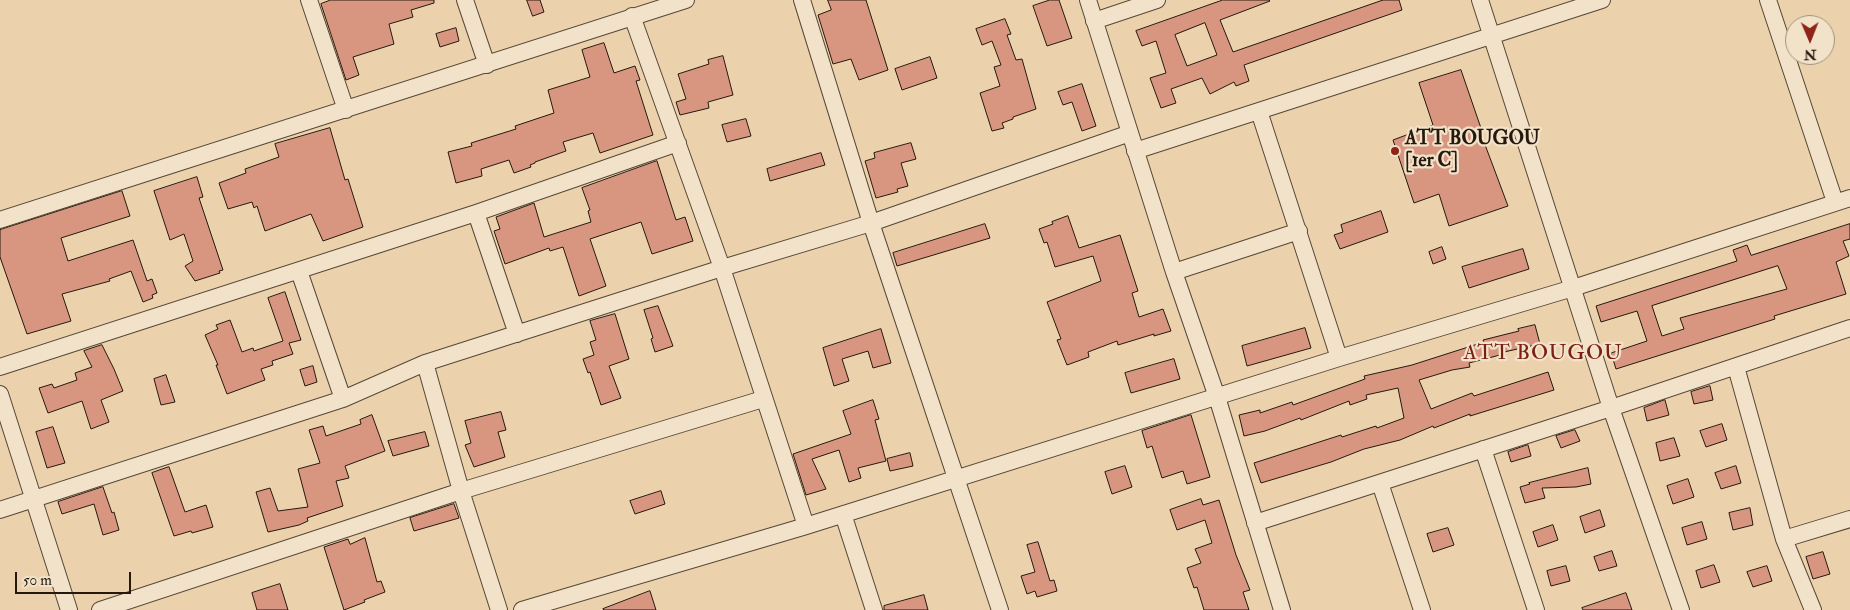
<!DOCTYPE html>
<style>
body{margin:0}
#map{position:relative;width:1850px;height:610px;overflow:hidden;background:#ebd2ac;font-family:"IM FELL Double Pica",serif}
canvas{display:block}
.north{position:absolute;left:1785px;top:15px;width:50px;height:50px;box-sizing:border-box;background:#f2e2c9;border:1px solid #a0927e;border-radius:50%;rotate:179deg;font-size:14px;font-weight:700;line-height:20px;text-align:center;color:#25190e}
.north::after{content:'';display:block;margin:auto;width:18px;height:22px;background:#8f2418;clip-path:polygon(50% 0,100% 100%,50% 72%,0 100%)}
.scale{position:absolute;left:15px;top:572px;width:116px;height:22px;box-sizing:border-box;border:2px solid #25190e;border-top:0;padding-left:6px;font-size:15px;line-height:18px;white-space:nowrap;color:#25190e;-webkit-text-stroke:4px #f2e2c9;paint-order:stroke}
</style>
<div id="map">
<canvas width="1850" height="610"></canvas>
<div class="north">N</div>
<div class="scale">50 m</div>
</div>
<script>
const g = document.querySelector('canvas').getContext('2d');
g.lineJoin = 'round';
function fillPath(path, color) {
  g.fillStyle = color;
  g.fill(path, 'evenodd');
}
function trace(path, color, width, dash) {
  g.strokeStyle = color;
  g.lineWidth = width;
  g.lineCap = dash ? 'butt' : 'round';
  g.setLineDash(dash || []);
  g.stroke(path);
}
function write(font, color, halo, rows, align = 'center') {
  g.font = font + ' "IM FELL Double Pica",serif';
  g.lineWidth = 4.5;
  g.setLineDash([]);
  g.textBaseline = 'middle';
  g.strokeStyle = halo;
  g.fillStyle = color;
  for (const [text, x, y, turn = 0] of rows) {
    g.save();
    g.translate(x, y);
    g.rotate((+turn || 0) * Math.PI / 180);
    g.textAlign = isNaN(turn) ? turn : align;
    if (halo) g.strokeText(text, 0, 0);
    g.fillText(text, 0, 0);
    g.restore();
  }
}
const building = new Path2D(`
 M331,0H434V3L411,10L413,17L389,24L394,44L353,57L359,75L346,80L321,4Z
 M527,0H540L544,12L533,16Z
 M828,0H866L888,70L859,80L851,59L833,64L818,15L831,10Z
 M1050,0H1059L1072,38L1047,46L1033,6Z
 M1223,0H1269L1270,1L1220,20L1233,52L1383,0H1399L1402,10L1244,65L1249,81L1236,86L1234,82L1210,94L1202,78L1171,89L1176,103L1161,108L1150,78L1166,73L1156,41L1142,46L1136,31ZM1205,23L1217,55L1187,66L1175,35Z
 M1005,19L1011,34L1007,35L1016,60L1022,59L1036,109L1013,117V119L1002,123L1004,128L992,131L980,93L1000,86L994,67L1001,65L992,41L982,45L976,29Z
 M456,28L459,41L440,47L436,34Z
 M604,43L614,73L635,66L640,80L636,81L653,135L600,153L593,133L563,142L566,151L535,162V163L530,165L531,167L514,173L509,160L481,169L482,176L456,183L448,152L472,146L471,143L516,129L515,126L554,113L548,90L590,77L582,50Z
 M723,56L733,95L708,102L709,108L680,115L676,102L686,99L678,74L709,64L708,60Z
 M930,57L937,78L902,90L895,69Z
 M1461,70L1483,134H1481L1508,206L1449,226L1439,194L1414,203L1393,140L1433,125L1419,83Z
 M1082,84L1096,126L1082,131L1072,102L1063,105L1058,92Z
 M746,119L751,136L727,142L722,125Z
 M330,128L345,180L348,179L363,227L323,241L311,214L265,231L257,206L254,208L252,202L228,209L219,183L246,173L245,169L279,157L275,144Z
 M911,143L916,159L901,163L908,186L897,189L898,192L876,198L865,161L875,158L874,153Z
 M821,153L825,165L770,181L767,169Z
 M657,161L676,220L685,217L693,241L652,254L641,222L590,239L606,286L579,296L563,247L550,251L549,248L505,264L494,231L500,229L496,217L534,203L544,237L591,222L588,211L590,210L582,188Z
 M197,177L203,197L199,198L223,270L219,271L220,273L195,281L185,266L193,261L184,234L170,240L154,191Z
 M122,191L130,216L61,238L68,261L133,240L147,281L152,279L157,293L152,295L153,298L143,302L131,271L109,279L110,281L62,294L71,321L27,334L0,257V230Z
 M1381,211L1388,232L1340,249L1334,235L1343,232L1341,225Z
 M1068,216L1079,248L1120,235L1138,291L1132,293L1139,317L1163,309L1171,331L1154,336V334L1118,345L1117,341L1088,352L1089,357L1067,365L1057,340L1061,339L1047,302L1101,281L1093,256L1055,267L1047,242L1044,243L1039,229L1053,224L1052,222Z
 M985,224L990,238L897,266L893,253Z
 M1850,224V239L1843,241L1849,256L1836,262L1846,294L1774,316L1775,319L1616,369L1611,353L1647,341L1637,311L1601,322L1596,306L1737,261L1733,250L1747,245L1751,255ZM1778,266L1787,289L1680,318L1684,329L1662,336L1652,306Z
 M1442,247L1446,259L1433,264L1429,252Z
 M1523,249L1529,269L1469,288L1462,267Z
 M285,292L301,340L289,343L293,354L272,361L273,365L261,369L265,380L227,394L216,365H218L205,335L218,329L216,325L230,320L242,352L253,348L254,351L283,341L268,298Z
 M658,306L673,346L655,352L651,339L653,338L644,310Z
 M615,314L629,359L609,366L621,398L601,405L590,372L588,373L583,359L594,355L590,342L596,340L590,321Z
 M1535,325L1540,344L1504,352V354L1469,363L1470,367L1452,370L1419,380L1431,409L1472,393L1474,396L1548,372L1554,390L1470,416V414L1434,428L1433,426L1400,440L1364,449L1331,462L1261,483L1254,463L1341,435L1342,437L1376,426L1377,428L1404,418L1398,388L1366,395L1367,399L1350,405L1349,401L1301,420L1300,418L1265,431L1244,436L1239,415L1260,410V413L1292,402L1293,405L1365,379L1364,376L1412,365L1484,342L1483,340L1519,331L1518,329Z
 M1305,328L1311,348L1247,366L1242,346Z
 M881,329L891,363L873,368L868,351L842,359L849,381L834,386L823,348Z
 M102,345L114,369L123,391L101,400L109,422L91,429L82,401L48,413L39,388L52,384L54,388L77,380L75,373L92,367L84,351Z
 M1174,359L1180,379L1131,393L1125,373Z
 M313,366L317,382L305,386L300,370Z
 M166,375L175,402L161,405L154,379Z
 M1710,386L1713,400L1694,404L1691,392Z
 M873,400L879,419L875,420L886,461L858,468L861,478L849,482L839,450L812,459L826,489L806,495L793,454L851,434L843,411Z
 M1665,400L1669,415L1647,421L1644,408Z
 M501,412L506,430L498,432L505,457L474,467L465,445L471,443L465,421Z
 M372,415L385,451L345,466L349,478L336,481L343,506L307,518L308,521L299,525L268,532L256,492L270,488L278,511L308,507L298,469L320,463L309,430L323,426L326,436L361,424L360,420Z
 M1191,415L1210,477L1187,484L1183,471L1162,478L1152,446L1147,448L1142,431Z
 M1722,424L1727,440L1706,447L1700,431Z
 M53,427L65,463L47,468L36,432Z
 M1575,430L1580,441L1561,448L1556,436Z
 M425,432L429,446L393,456L388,441Z
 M1674,438L1680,456L1660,461L1656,443Z
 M1528,445L1531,456L1511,462L1508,452Z
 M910,453L913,466L890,471L887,459Z
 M1125,466L1132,487L1112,494L1105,472Z
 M1736,466L1741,483L1721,489L1715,473Z
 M169,467L185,512L206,505L213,527L192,533L191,531L174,536L152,473Z
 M1588,468L1591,484L1576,487L1542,488L1545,498L1525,503L1520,487L1530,484L1529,483Z
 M1688,479L1694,497L1673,504L1667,486Z
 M103,487L112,513L114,512L119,530L103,535L94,504L62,514L58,502Z
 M661,491L665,504L635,514L630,501Z
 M1201,499L1203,505L1219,500L1236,555L1250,590L1243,592L1249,610H1204L1197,587L1194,588L1187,568L1201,563L1195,549L1212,543L1205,520L1177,530L1170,510Z
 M454,504L459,518L414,531L410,518Z
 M1750,508L1753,525L1733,530L1729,513Z
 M1600,510L1605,526L1585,533L1580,517Z
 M1702,522L1707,539L1687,545L1682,528Z
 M1553,525L1558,540L1538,547L1533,532Z
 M1448,528L1454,545L1433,552L1427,534Z
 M365,538L377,582L381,581L385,592L364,600L365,602L344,610L324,547L348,539L350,544Z
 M1038,542L1050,581L1054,580L1057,591L1037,597L1035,591L1027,594L1021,576L1035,572L1027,545Z
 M1612,551L1617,566L1599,571L1594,557Z
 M1823,552L1830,574L1813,579L1806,557Z
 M1714,565L1720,582L1701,588L1696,571Z
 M1566,566L1570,581L1551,586L1547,571Z
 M1767,566L1772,581L1753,587L1747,572Z
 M280,584L288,610H257L252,593Z
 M650,591L656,610H604L603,609Z
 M1626,593L1632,610H1583L1582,608Z
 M924,595L928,610H884V606Z`);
const minor = new Path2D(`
 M309,0L346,110
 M465,0L487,65
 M802,0L871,223L1000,610
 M1088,0L1174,272L1217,397L1282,610
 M1480,0L1611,408L1681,610
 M1768,0L1835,202
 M632,16L722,268L806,526
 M1094,21L1157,0
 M1259,111L1339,358
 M1135,151L1602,0
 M476,213L517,334
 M0,220L686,0
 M299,271L343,399
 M1174,272L1299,231
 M425,363L461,491L499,610
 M0,367L476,213L678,143
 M1736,367L1784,539L1813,610
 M0,394L69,610
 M1483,449L1536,610
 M1380,483L1422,610
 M0,510L343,399L425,363L722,268L871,223L1130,133
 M843,514L874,610
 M1255,523L1611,408L1850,328
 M1784,539L1850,519
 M100,610L461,491L763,399
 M522,610L806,526L1339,358L1573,288L1850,198`);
const markers = [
 [1395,151,5,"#8f2418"]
];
const poiNames = [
 ["ATT BOUGOU",1405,140],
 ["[1er C]",1405,162]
];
const quarterNames = [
 ["ATT BOUGOU",1543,354]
];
fillPath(building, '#d89681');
trace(building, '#25190e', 1);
trace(minor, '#564736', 18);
trace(minor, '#f2e2c9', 16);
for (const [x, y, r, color] of markers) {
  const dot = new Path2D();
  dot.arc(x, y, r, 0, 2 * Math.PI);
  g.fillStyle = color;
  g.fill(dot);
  trace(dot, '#f2e2c9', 2);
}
write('bold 19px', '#25190e', '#f2e2c9', poiNames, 'left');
g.letterSpacing = '1px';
write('21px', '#7a1f14', '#f2e2c9', quarterNames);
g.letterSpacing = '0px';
</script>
